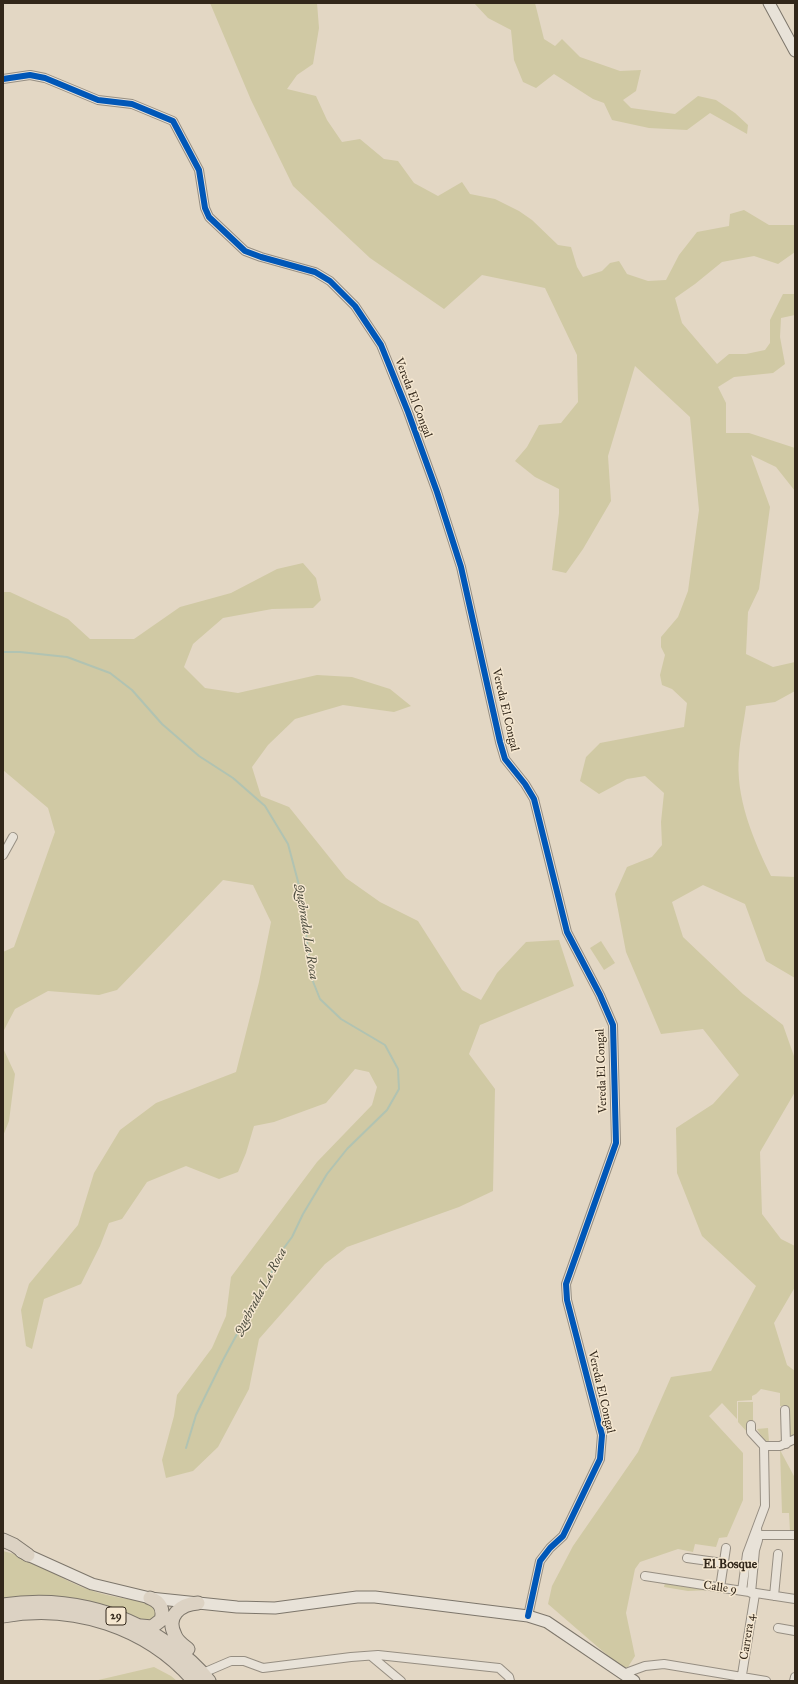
<!DOCTYPE html>
<style>
body{margin:0}
#map{position:relative;width:798px;height:1684px;overflow:hidden;background:#e3d7c4;font-family:"IM FELL Great Primer",serif}
canvas{display:block}
.frame{position:absolute;inset:0;border:4px solid #32271a;pointer-events:none}
</style>
<div id="map">
<canvas width="798" height="1684"></canvas>
<div class="frame"></div>
</div>
<script>
const g = document.querySelector('canvas').getContext('2d');
g.lineJoin = 'round';
function fillPath(path, color) {
  g.fillStyle = color;
  g.fill(path, 'evenodd');
}
function trace(path, color, width, dash) {
  g.strokeStyle = color;
  g.lineWidth = width;
  g.lineCap = dash ? 'butt' : 'round';
  g.setLineDash(dash || []);
  g.stroke(path);
}
function write(font, color, halo, rows, align = 'center') {
  g.font = font + ' "IM FELL Great Primer",serif';
  g.lineWidth = 3;
  g.setLineDash([]);
  g.textBaseline = 'middle';
  g.strokeStyle = halo;
  g.fillStyle = color;
  for (const [text, x, y, turn = 0] of rows) {
    g.save();
    g.translate(x, y);
    g.rotate((+turn || 0) * Math.PI / 180);
    g.textAlign = isNaN(turn) ? turn : align;
    if (halo) g.strokeText(text, 0, 0);
    g.fillText(text, 0, 0);
    g.restore();
  }
}
const green = new Path2D(`
 M210,3H317L319,28L313,64L297,75L287,89L316,96L327,120L342,142L360,139L384,159L398,161L414,183L438,196L462,182L470,194L495,199L519,211L532,220L558,245L571,247L577,267L583,277L602,271L610,263L619,261L627,274L648,281L666,280L679,255L697,232L729,226L730,214L744,210L769,225H795V252L778,264L754,256L722,262L695,284L675,298L682,323L717,364L729,354H746L765,350L770,343V320L783,294H795V315L781,318L780,337L785,364L773,373L734,377L718,387L726,403V433H749L795,448V491L776,467L751,455L770,507L759,589L748,612L746,654L773,667L795,662V691L775,702L746,706C744,722 740,739 739,755C735,797 753,839 771,876L795,877V978L766,961L745,904L703,885L672,902L683,937L743,994L783,1025L795,1059V1092L760,1152L762,1214L781,1239L795,1246V1287L774,1323L787,1365L795,1371V1436L790,1438L785,1406H780V1393L761,1389L756,1394L752,1396V1400L737,1401V1419L722,1403L709,1416L743,1453V1500L727,1537L719,1538L716,1547L695,1544L693,1552L678,1549L640,1562L635,1569L626,1613L635,1656L628,1667H621L548,1604L552,1586L573,1546L638,1452L671,1377L711,1371L756,1286L702,1236L677,1173L676,1128L713,1104L739,1075L703,1029L661,1034L626,952L615,894L627,867L652,857L662,845L661,822L664,793L645,776L627,779L599,794L580,781L586,757L600,743L684,727L687,703L672,689L662,685L660,675L665,655L661,647V637L678,617L688,591L699,510L690,417L635,366L608,456L611,501L583,549L566,573L552,570L559,513V489L535,477L515,461L527,447L539,425L561,423L578,402L577,355L545,288L482,275L444,309L370,258L293,186L251,100Z
 M474,3H535L544,39L555,46L562,39L580,57L620,71L641,70L636,91L623,100L631,108L675,114L698,96L716,100L735,113L748,125L747,134L710,113L687,130L649,128L612,120L604,103L593,99L554,74L536,88L523,82L514,60L511,30L488,18Z
 M303,563L316,578L321,600L313,608L272,609L223,618L193,644L184,667L205,688L238,693L317,675L352,677L390,689L411,706L394,712L343,705L295,719L268,745L252,767L261,796L289,807L346,878L380,902L418,921L462,990L481,1000L497,973L526,942L559,940L574,986L480,1025L469,1054L495,1089L493,1191L459,1207L347,1247L325,1264L259,1339L249,1389L218,1447L193,1471L166,1478L162,1460L174,1416L177,1395L212,1348L226,1316L231,1277L317,1162L372,1105L377,1087L369,1072L355,1069L326,1103L274,1122L254,1126L246,1153L238,1172L219,1179L186,1166L147,1182L122,1219L109,1223L100,1246L81,1284L44,1299L32,1349L26,1346L21,1310L29,1284L78,1225L94,1173L120,1130L156,1103L236,1072L259,982L271,922L253,885L223,880L117,990L99,995L48,991L15,1009L3,1032V952L14,947L55,832L48,808L3,770V592H10L68,619L90,639H134L180,607L231,593L277,569Z
 M601,941L615,963L604,970L590,948Z
 M3,1048L15,1074L9,1121L3,1136Z
 M738,1402H753V1422L748,1433L738,1422Z
 M768,1428L769,1442L764,1440L757,1429Z
 M780,1450L795,1478V1534L790,1532L789,1513H782Z
 M3,1551C34,1558 60,1580 90,1590C110,1597 130,1599 150,1603L155,1609L156,1614L151,1621L3,1602Z
 M665,1583L709,1589L710,1590L688,1591L664,1587Z
 M154,1667L171,1676L177,1681H94Z`);
const stream = new Path2D(`
 M3,652H20L67,657L110,673L132,690L162,724L199,756L233,778L265,806L288,844L300,889L312,979L320,999L341,1019L385,1045L398,1069L399,1089L387,1110L347,1149L327,1174L303,1214L292,1237L275,1260L269,1282L251,1314L243,1323L223,1360L196,1415L186,1448`);
const minor = new Path2D(`
 M3,79L30,75L45,78L98,100L132,104L173,121L199,170L205,208L209,217L245,251L261,257L315,272L330,281L355,306L381,345L408,412L437,492L461,567L500,742L505,759L525,784L534,799L567,932L600,995L613,1025L616,1143L566,1284L567,1300L602,1435L600,1459L563,1536L550,1548L540,1561L528,1616
 M3,855L13,837
 M785,1410L786,1444
 M751,1425V1432L764,1446H780L795,1439
 M758,1535H795
 M687,1558L723,1563
 M645,1576L795,1599
 M720,1588L726,1548
 M742,1591L747,1554L765,1506L764,1446
 M751,1593L755,1550L758,1540L757,1528
 M774,1596L778,1554
 M778,1628L795,1631
 M371,1656L401,1681
 M203,1673L231,1661H244L263,1668L351,1657L378,1655L499,1668L509,1677L510,1681
 M623,1674L645,1666L664,1664L766,1681
 M741,1681L755,1594
 M794,1681L795,1677`);
const secondary = new Path2D(`
 M769,3L795,51
 M21,1552L92,1584L150,1598L237,1607L275,1608L357,1597H375L528,1616L547,1622L634,1681`);
const trunk = new Path2D(`
 M3,1540L14,1545L28,1555
 M3,1605C61,1596 118,1609 166,1642C182,1653 197,1665 209,1681
 M3,1616C73,1603 147,1627 194,1681
 M141,1626L152,1627L161,1620C164,1610 161,1602 150,1598
 M188,1649C183,1645 177,1641 175,1635C165,1616 181,1604 198,1603`);
const cycleway = new Path2D(`
 M3,79L30,75L45,78L98,100L132,104L173,121L199,170L205,208L209,217L245,251L261,257L315,272L330,281L355,306L381,345L408,412L437,492L461,567L500,742L505,759L525,784L534,799L567,932L600,995L613,1025L616,1143L566,1284L567,1300L602,1435L600,1459L563,1536L550,1548L540,1561L528,1616`);
const shields = [
 [116,1616,20]
];
const shieldNames = [
 ["29",116,1616]
];
const streetNames = [
 ["Vereda El Congal",413,398,69],
 ["Vereda El Congal",505,710,77],
 ["Vereda El Congal",602,1071,-92],
 ["Vereda El Congal",601,1392,77],
 ["Calle 9",720,1588,8],
 ["Carrera 4",748,1637,-81]
];
const waterNames = [
 ["Quebrada La Roca",306,932,81],
 ["Quebrada La Roca",261,1292,-62]
];
const neighbourhoodNames = [
 ["El Bosque",730,1565]
];
fillPath(green, '#d0c9a4');
trace(stream, '#b1c3b2', 2);
trace(minor, '#968e82', 10);
trace(secondary, '#7d766b', 13);
trace(trunk, '#7d766b', 15);
trace(minor, '#e8e2d8', 8);
trace(secondary, '#e8e2d8', 11);
trace(trunk, '#dcd2c3', 13);
trace(cycleway, '#0057b8', 6);
for (const [x, y, w] of shields) {
  const box = new Path2D();
  box.roundRect(x - w / 2, y - 9, w, 18, 3);
  g.fillStyle = '#f5e7d0';
  g.fill(box);
  trace(box, '#32271a', 1);
}
write('bold 11px', '#32271a', null, shieldNames);
write('12px', '#32271a', '#f5e7d0', streetNames);
write('italic 13px', '#4c4c3e', '#f5e7d0', waterNames);
write('bold 13px', '#32271a', '#f5e7d0', neighbourhoodNames);
</script>
